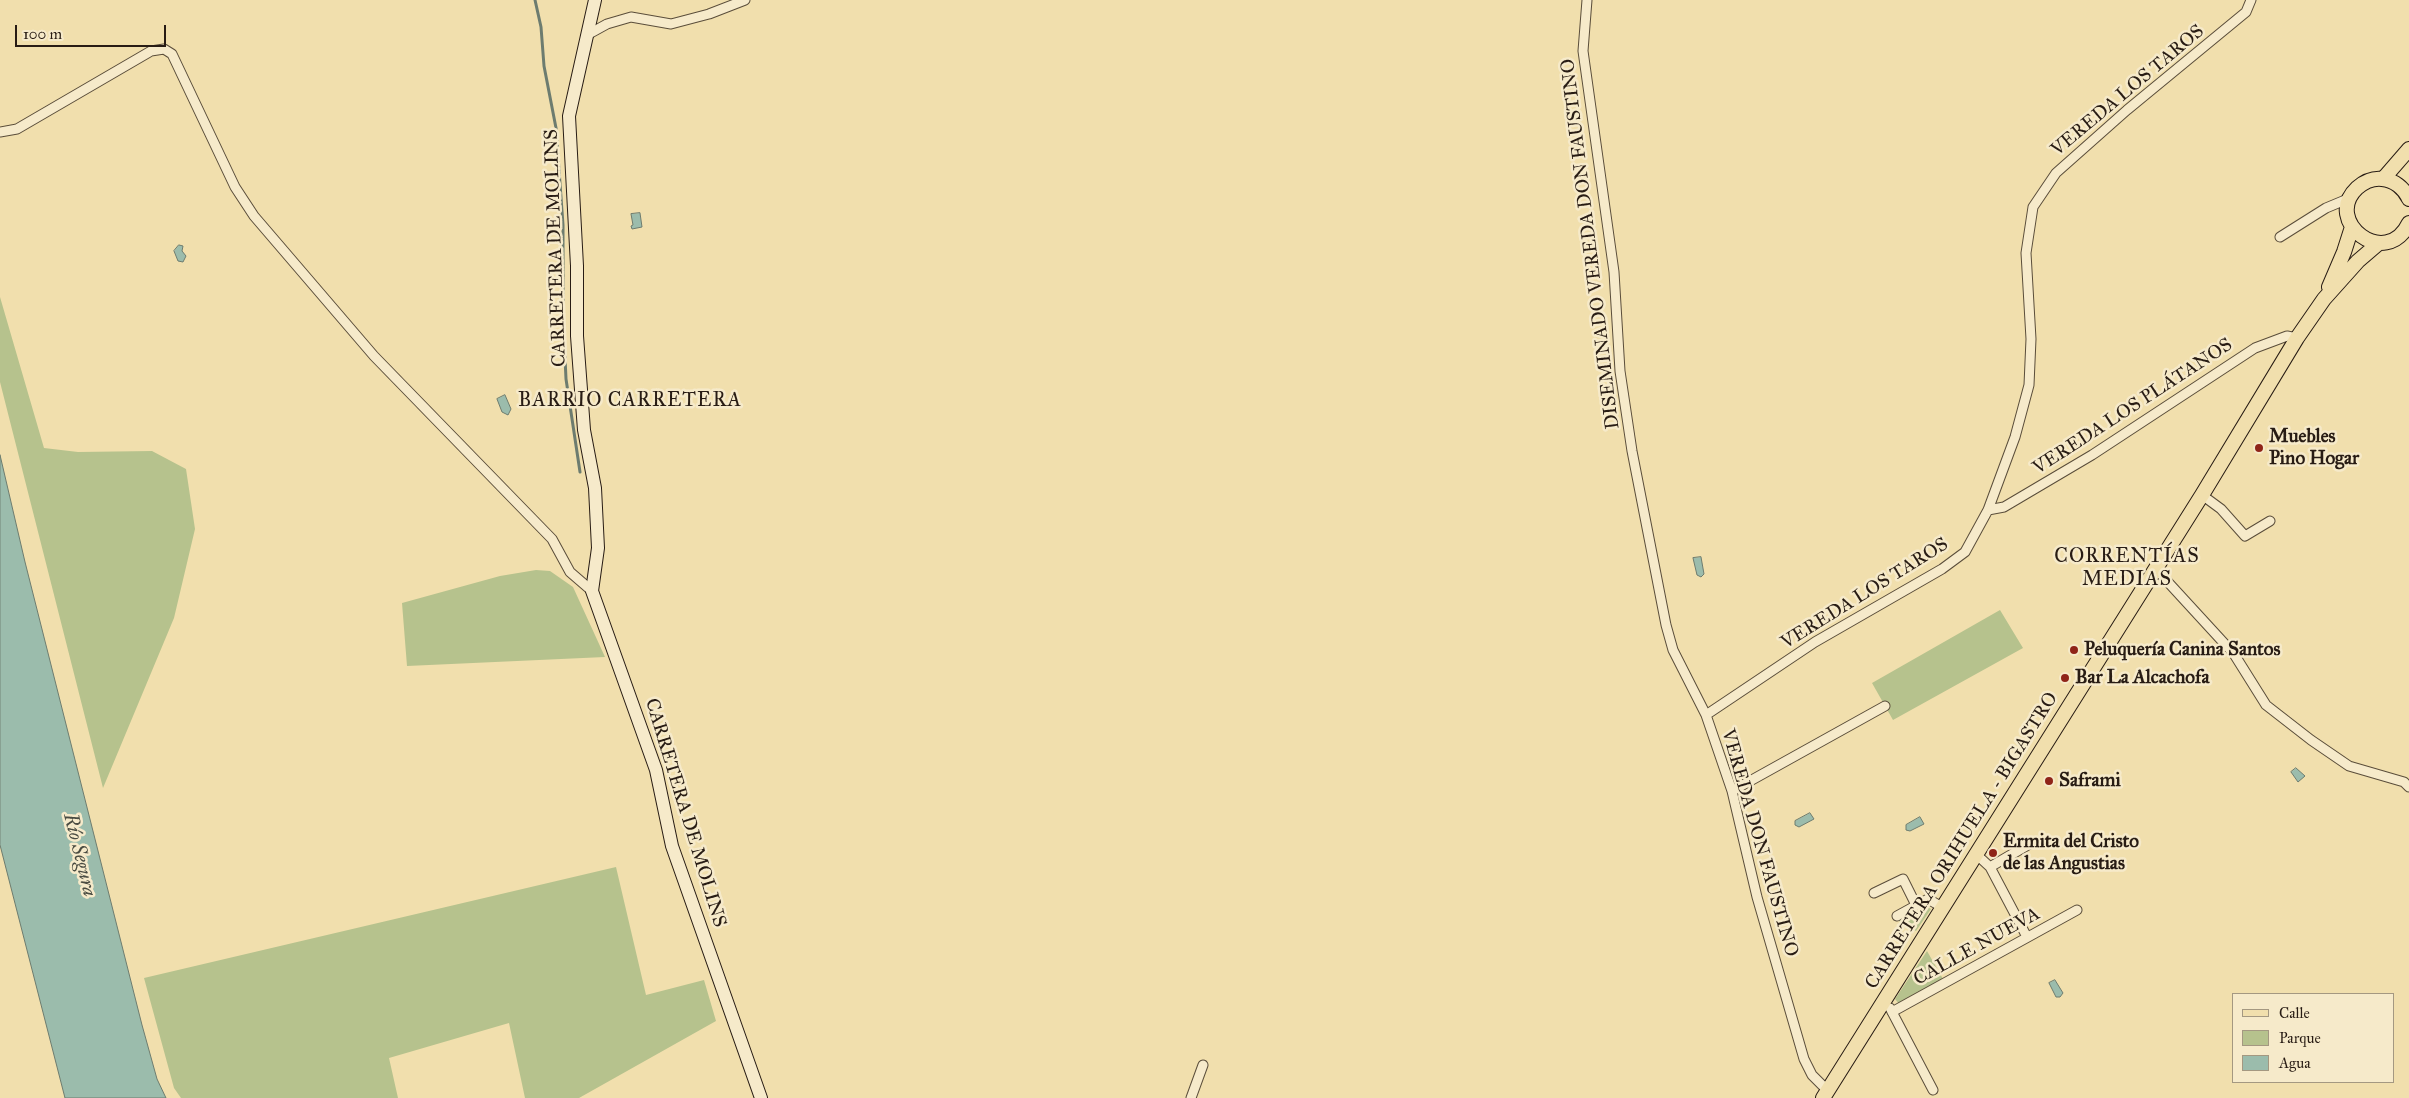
<!DOCTYPE html>
<meta charset="utf-8">
<style>
body{margin:0}
#map{position:relative;width:2409px;height:1098px;overflow:hidden;background:#f1dfad;font-family:"IM FELL Great Primer",serif}
canvas{display:block}
.legend{position:absolute;left:2232px;top:993px;width:162px;height:90px;box-sizing:border-box;background:#f6eaca;border:1px solid #a49881;margin:0;padding:6px 9px;list-style:none;font-size:15px;color:#281c14}
.legend li{display:flex;align-items:center;gap:10px;height:25px}
.legend b{width:25px;border:1px solid #a49881}
.scale{position:absolute;left:15px;top:25px;width:151px;height:22px;box-sizing:border-box;border:2px solid #281c14;border-top:0;padding-left:6px;font-size:15px;line-height:18px;white-space:nowrap;color:#281c14;-webkit-text-stroke:4px #f6eaca;paint-order:stroke}
</style>
<div id="map">
<canvas width="2409" height="1098"></canvas>
<ul class="legend">
<li><b style="height:6px;background:#f1dfad"></b>Calle</li>
<li><b style="height:14px;background:#b6c28d"></b>Parque</li>
<li><b style="height:14px;background:#9bbcac"></b>Agua</li>
</ul>
<div class="scale">100 m</div>
</div>
<script>
const g = document.querySelector('canvas').getContext('2d');
g.lineJoin = 'round';
function fillPath(path, color) {
  g.fillStyle = color;
  g.fill(path, 'evenodd');
}
function trace(path, color, width, dash) {
  g.strokeStyle = color;
  g.lineWidth = width;
  g.lineCap = dash ? 'butt' : 'round';
  g.setLineDash(dash || []);
  g.stroke(path);
}
function write(font, color, halo, rows, align = 'center') {
  g.font = font + ' "IM FELL Great Primer",serif';
  g.lineWidth = 5;
  g.setLineDash([]);
  g.textBaseline = 'middle';
  g.strokeStyle = halo;
  g.fillStyle = color;
  for (const [text, x, y, turn = 0] of rows) {
    g.save();
    g.translate(x, y);
    g.rotate((+turn || 0) * Math.PI / 180);
    g.textAlign = isNaN(turn) ? turn : align;
    if (halo) g.strokeText(text, 0, 0);
    g.fillText(text, 0, 0);
    g.restore();
  }
}
const green = new Path2D(`
 M0,297L44,448L78,452L152,451L186,469L195,529L174,618L103,788L0,382Z
 M536,570L550,571L573,587L605,657L407,666L402,603L500,576Z
 M2000,610L2023,648L1893,720L1872,683Z
 M616,867L646,995L704,980L716,1021L579,1098H525L509,1023L389,1058L398,1098H181L174,1088L144,978Z
 M1923,904L1931,909L1916,931L1897,920Z
 M1927,951L1943,979L1900,1005L1895,999Z`);
const water = new Path2D(`
 M640,213L642,227L632,229L631,226L633,225L631,214Z
 M179,245L183,246L182,251L186,256L183,262L178,261L174,251Z
 M505,395L511,409L508,415L502,412L497,399Z
 M0,455L25,562L142,1025L157,1079L166,1098H65L0,845Z
 M1701,557L1704,574L1701,577L1697,575L1693,558Z
 M2296,768L2305,776L2298,782L2291,772Z
 M1810,813L1814,819L1799,827L1795,825V821Z
 M1920,817L1924,824L1910,831L1906,830V825Z
 M2055,980L2063,993L2060,997H2056L2049,983Z`);
const stream = new Path2D(`
 M535,0L541,27L544,66L556,128L563,225V315L566,379L580,472`);
const street = new Path2D(`
 M1587,0L1583,51L1614,272L1620,371L1632,451L1666,625L1673,650L1706,715L1732,791L1757,897L1804,1059L1812,1075L1828,1091
 M587,35L607,24L631,17L671,24L709,14L745,0
 M0,132L17,129L151,51L164,49L172,54L235,187L254,216L374,356L552,539L570,572L592,591
 M2280,237L2326,208L2350,198
 M2202,495L2221,509L2245,536L2270,521
 M1988,510L2004,507L2092,455L2255,348L2287,336L2297,338
 M2155,568L2234,654L2266,705L2311,740L2349,766L2404,782L2409,787
 M1706,715L1815,642L1942,569L1965,552L1988,510L2015,437L2029,385L2031,339L2026,253L2033,207L2056,173L2127,110L2246,12L2251,0
 M1732,791L1885,706
 M1976,854L1990,867L2027,937
 M1990,867L2033,842
 M1874,893L1903,879L1916,905
 M1897,916L1928,899L1942,907
 M1890,1008L1933,1090
 M1892,1012L2077,910
 M1191,1098L1203,1065`);
const secondary = new Path2D(`
 M595,0L569,116L577,266V336L584,430L595,488L598,548L592,591L656,770L672,846L761,1098`);
const primary = new Path2D(`
 M2383,179L2409,149
 M2409,199C2404,188 2394,180 2382,179C2373,178 2364,182 2357,188C2322,221 2386,271 2409,223
 M2329,287L2344,252L2352,227
 M1823,1098L2202,495L2297,338L2324,299L2358,261L2379,243`);
const markers = [
 [2259,448,5,"#8f2418"],
 [2074,650,5,"#8f2418"],
 [2065,678,5,"#8f2418"],
 [2049,781,5,"#8f2418"],
 [1993,853,5,"#8f2418"]
];
const streetNames = [
 ["VEREDA LOS TAROS",2128,91,-40],
 ["DISEMINADO VEREDA DON FAUSTINO",1591,244,-97],
 ["CARRETERA DE MOLINS",556,248,-92],
 ["VEREDA LOS PLÁTANOS",2133,407,-33],
 ["VEREDA LOS TAROS",1865,594,-32],
 ["CARRETERA DE MOLINS",685,813,73],
 ["CARRETERA ORIHUELA - BIGASTRO",1962,841,-58],
 ["VEREDA DON FAUSTINO",1759,843,74],
 ["CALLE NUEVA",1977,947,-29]
];
const poiNames = [
 ["Muebles",2269,437],
 ["Pino Hogar",2269,459],
 ["Peluquería Canina Santos",2084,650],
 ["Bar La Alcachofa",2075,678],
 ["Saframi",2059,781],
 ["Ermita del Cristo",2003,842],
 ["de las Angustias",2003,864]
];
const neighbourhoodNames = [
 ["BARRIO CARRETERA",630,401],
 ["CORRENTÍAS",2127,557],
 ["MEDIAS",2127,580]
];
const waterNames = [
 ["Río Segura",79,855,76]
];
fillPath(green, '#b6c28d');
fillPath(water, '#9bbcac');
trace(water, '#6d7c6f', 1);
trace(stream, '#6d7c6f', 3);
trace(street, '#5a4d3a', 11);
trace(secondary, '#281c14', 14);
trace(primary, '#281c14', 16);
trace(street, '#f6eaca', 9);
trace(secondary, '#f6eaca', 12);
trace(primary, '#f1dfad', 14);
for (const [x, y, r, color] of markers) {
  const dot = new Path2D();
  dot.arc(x, y, r, 0, 2 * Math.PI);
  g.fillStyle = color;
  g.fill(dot);
  trace(dot, '#f6eaca', 2);
}
write('19px', '#281c14', '#f6eaca', streetNames);
write('bold 19px', '#281c14', '#f6eaca', poiNames, 'left');
g.letterSpacing = '1px';
write('20px', '#281c14', '#f6eaca', neighbourhoodNames);
g.letterSpacing = '0px';
write('italic 20px', '#4a4c42', '#f6eaca', waterNames);
</script>
